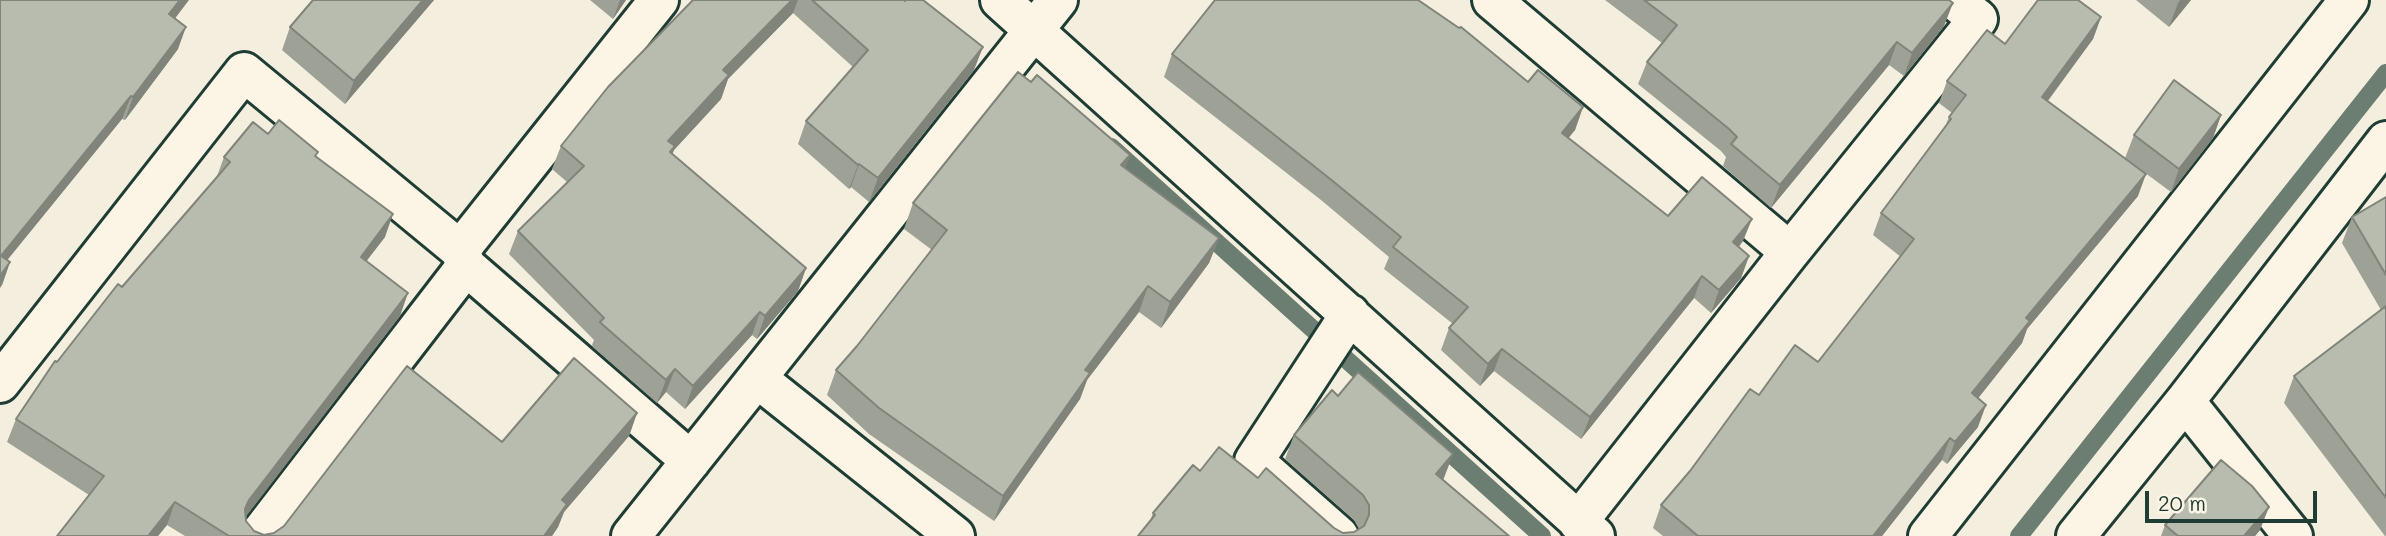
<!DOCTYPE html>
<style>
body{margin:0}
#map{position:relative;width:2386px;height:536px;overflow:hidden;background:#f3eede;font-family:Mali,sans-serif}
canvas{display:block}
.scale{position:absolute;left:2145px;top:491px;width:172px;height:32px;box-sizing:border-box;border:4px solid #1f3d34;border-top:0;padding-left:9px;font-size:21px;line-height:24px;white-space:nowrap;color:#1f3d34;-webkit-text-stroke:5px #fcf5e5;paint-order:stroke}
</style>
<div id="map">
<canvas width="2386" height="536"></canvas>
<div class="scale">20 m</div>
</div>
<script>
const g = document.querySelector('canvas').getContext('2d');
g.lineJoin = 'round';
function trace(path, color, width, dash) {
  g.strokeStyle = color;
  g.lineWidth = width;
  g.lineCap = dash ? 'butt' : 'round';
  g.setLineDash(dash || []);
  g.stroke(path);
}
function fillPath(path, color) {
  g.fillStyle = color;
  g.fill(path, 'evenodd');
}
const stream = new Path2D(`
 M1111,147L1542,536
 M2019,536L2386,73`);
const minor = new Path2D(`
 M1000,0L1595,536
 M1492,0L1790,252L1578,522
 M460,250L659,0
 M1790,252L1978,19L1954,0
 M758,379L955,536
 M0,383L244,72L460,250L466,266L691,461
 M2185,401L2293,536
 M258,536L466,266
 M631,536L1058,0
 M1339,536L1254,461L1350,314
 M1928,536L2349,0
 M2076,536L2185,401L2386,141`);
const wall = new Path2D(`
 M0,0L175,18L178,49L125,120L122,119L7,260L10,262L2,285Z
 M313,0H434L345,104L282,50L290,27Z
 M590,0H626L613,19Z
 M693,0H904L974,70L869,202L851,187L849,189L798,144L806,121L853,67L793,13L728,79L721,99L674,150L672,154L806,268L798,291L757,339L752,335L685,409L666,392L657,403L594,348L592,345L594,340L509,254L518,231L567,182L552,169L561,146Z
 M1605,0H1949L1944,26L1904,76L1889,65L1771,208L1723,166L1726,157L1721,151L1638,84L1647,62L1662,43Z
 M2136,0H2191L2169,27Z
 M2101,17L2093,39L2048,101L2138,196L2027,329L2022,343L1978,398V427L1947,464L1942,460L1882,536H1663L1653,528L1661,505L1759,395L1818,362L1901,257L1873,235L1881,213L1945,127L1949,117L1952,113L1939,103L1947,81L2005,44Z
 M1172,54L1528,82L1583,107L1575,130L1568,138L1668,216L1743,241L1739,247L1749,256L1741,278L1711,313L1694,298L1581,439L1494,371L1480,386L1441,350L1449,328L1453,324L1384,269L1389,257L1321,200L1164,77Z
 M2221,115L2213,138L2171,192L2125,158L2134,135Z
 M1130,155L1125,168L1219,238L1209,263L1161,328L1139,312L1087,380L1080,399L994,521L869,434L827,395L836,370L857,346L932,250L904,229L913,203Z
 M224,157H317L385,237L366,261L400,316L246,516V521L254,531L264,535L274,533L502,442L637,413L629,436L564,512L558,527L552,536H185L167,525L158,536H57L89,495L7,442L16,419L57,362L216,179Z
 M2386,197V536H2385L2284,403L2294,376L2381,310L2342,243L2352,217Z
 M1338,396L1444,478L1443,479L1509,536H1138L1150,521L1153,513L1200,471L1258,478L1334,528L1343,533L1354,532L1359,529L1354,520L1285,459L1294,435Z
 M2165,525L2260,530L2255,536H2161Z`);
const shadedWall = new Path2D(`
 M180,0H189L161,37L169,14Z
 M423,0H434L345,104L354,81Z
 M620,0H626L613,19Z
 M792,0H798L793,13L728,79L721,99L674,150L666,170L668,141L723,70Z
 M2180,0H2191L2169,27L2178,3Z
 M1953,3L1944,26L1904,76L1912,53Z
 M2101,17L2093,39L2034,119L2042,97Z
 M186,27L178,49L125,120L133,97Z
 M1897,42L1889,65L1771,208L1780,185Z
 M983,47L974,70L869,202L878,178Z
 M131,96L122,119L0,269L1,256Z
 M1583,107L1575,130L1554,156L1562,133Z
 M2221,115L2213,138L2171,192L2179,169Z
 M1130,155L1121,180V165Z
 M859,164L851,187L849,189L858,165Z
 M2146,174L2138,196L2027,329L2022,343L1964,416L1972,393L2026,318Z
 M393,214L385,237L352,280L361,257Z
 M1752,219L1743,241L1724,264L1733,242Z
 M1219,238L1209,263L1161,328L1170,302Z
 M1749,256L1741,278L1711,313L1719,290Z
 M10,262L2,285L0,288V276Z
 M806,268L798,291L757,339L765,316Z
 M1702,276L1694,298L1581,439L1590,417Z
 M1148,286L1139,312L1087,380L1080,399L994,521L1003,496L1085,370Z
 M408,293L400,316L241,523L236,532L249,500Z
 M760,312L752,335L685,409L693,386Z
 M1502,349L1494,371L1480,386L1488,364Z
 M675,369L666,392L657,403L666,380Z
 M1986,405L1978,427L1947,464L1955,442Z
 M637,413L629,436L564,512L558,527L552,536H544L562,500Z
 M1950,438L1942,460L1882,536H1873Z
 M1453,454L1444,478L1427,498L1436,474Z
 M175,502L167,525L158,536H148Z
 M2269,507L2260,530L2255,536H2244Z`);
const building = new Path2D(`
 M0,0H180L169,14L186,27L133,97L131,96L1,256L10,262L0,276Z
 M313,0H423L354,81L290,27Z
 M693,0H792L723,70L729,75L668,141L675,146L670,152L806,268L765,316L760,312L693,386L675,369L666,380L603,325L600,322L604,318L518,231L584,166L561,146L608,87Z
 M812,0H904L905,1L906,0H923L983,47L878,178L859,164L858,165L806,121L868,50Z
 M1215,0H1418L1459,28L1461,27L1528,82L1538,70L1583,107L1562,133L1668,216L1702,177L1752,219L1733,242L1749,256L1719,290L1702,276L1590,417L1502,349L1488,364L1449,328L1468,307L1393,247L1401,237L1329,178L1172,54Z
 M1644,0H1949L1953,3L1912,53L1897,42L1780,185L1731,144L1737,137L1729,129L1647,62L1677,25Z
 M2038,0H2078L2101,17L2042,97L2146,174L2026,318L2030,321L1972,393L1986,405L1955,442L1950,438L1873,536H1698L1661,505L1690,471L1750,389L1759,395L1795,345L1818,362L1914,239L1881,213L1951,119L1949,117L1966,95L1947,81L1987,30L2005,44Z
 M1018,72L1031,82L1037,75L1130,155L1121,165L1219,238L1170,302L1148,286L1085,370L1090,373L1003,496L879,408L836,370L857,346L947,230L913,203Z
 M2174,80L2221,115L2179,169L2134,135Z
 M279,120L318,152L315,156L393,214L361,257L408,293L249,500L245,509L246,521L254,531L264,535L274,533L284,526L407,366L502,442L574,358L637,413L562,500L567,504L544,536H229L175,502L148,536H57L104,476L16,419L55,361L57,362L118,284L122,287L230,162L224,157L253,122L268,134Z
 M2386,197V275L2352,217Z
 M2386,306V498L2294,376Z
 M1358,372L1453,454L1436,474L1509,536H1138L1155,515L1153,513L1193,465L1200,471L1219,447L1258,478L1266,468L1334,528L1343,533L1354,532L1364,526L1369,515V505L1363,495L1294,435L1332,390L1338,396Z
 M2221,460L2252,486L2269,507L2244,536H2178L2165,525Z`);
trace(stream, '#6c7d72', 18);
trace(minor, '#1f3d34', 44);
trace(minor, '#fcf5e5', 38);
fillPath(wall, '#9ea296');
fillPath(shadedWall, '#81847a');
fillPath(building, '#b8bcae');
trace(building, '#81847a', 2);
</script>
